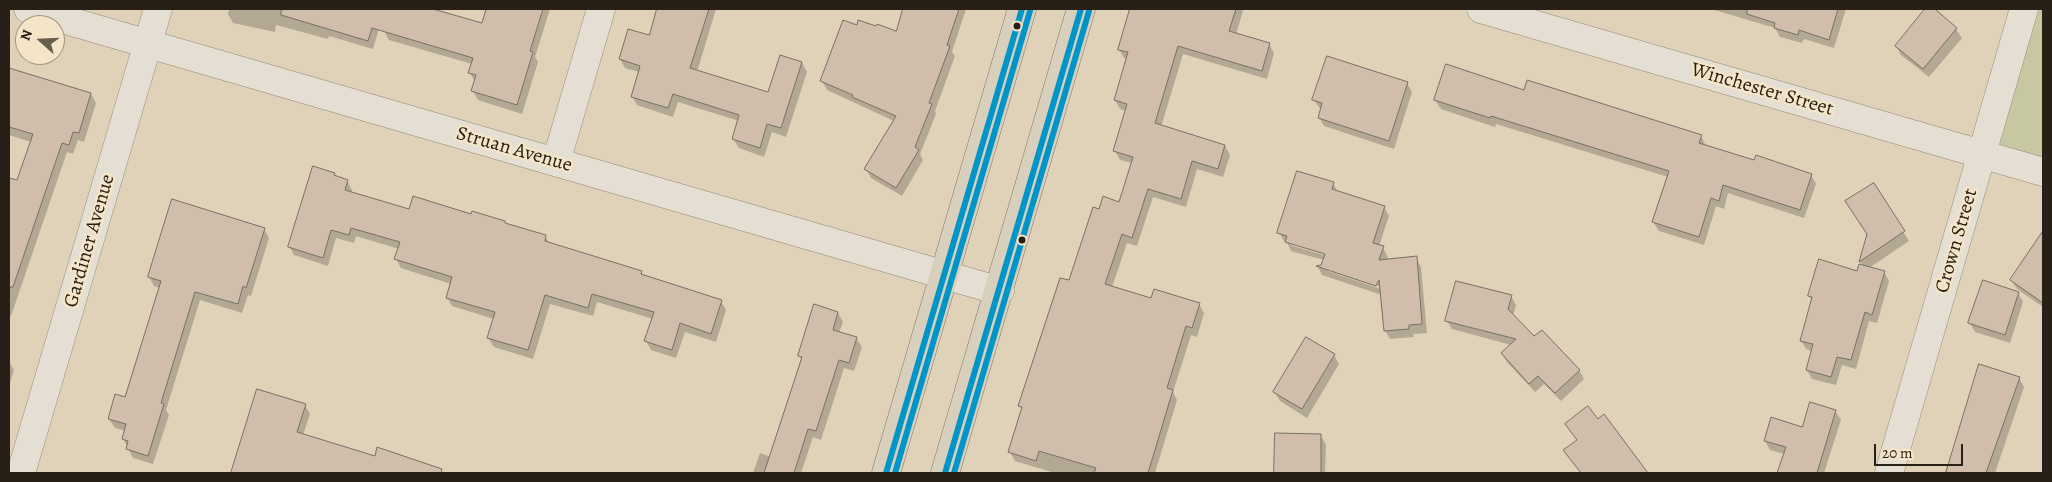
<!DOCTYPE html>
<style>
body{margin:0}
#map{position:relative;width:2052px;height:482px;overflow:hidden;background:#dfd2b9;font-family:Alegreya,serif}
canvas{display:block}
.frame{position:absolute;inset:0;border:10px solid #282016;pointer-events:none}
.north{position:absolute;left:15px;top:15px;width:50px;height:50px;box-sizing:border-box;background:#f4e5c8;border:1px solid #a29681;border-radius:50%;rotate:290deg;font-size:14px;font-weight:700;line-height:20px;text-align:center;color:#282016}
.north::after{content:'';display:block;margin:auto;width:18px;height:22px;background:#685e4f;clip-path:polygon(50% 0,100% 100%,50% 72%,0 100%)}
.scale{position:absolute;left:1874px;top:444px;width:89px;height:22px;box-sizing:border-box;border:2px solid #282016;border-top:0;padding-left:6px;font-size:15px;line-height:18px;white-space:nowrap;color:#282016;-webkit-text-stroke:4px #f4e5c8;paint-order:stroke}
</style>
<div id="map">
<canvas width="2052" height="482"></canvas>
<div class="frame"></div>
<div class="north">N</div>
<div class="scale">20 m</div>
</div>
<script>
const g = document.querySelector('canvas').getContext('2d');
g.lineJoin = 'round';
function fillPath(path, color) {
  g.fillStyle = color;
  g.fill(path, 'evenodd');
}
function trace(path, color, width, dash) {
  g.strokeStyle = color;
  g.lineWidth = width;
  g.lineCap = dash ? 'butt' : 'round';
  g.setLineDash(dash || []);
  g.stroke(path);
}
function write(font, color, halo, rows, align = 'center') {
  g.font = font + ' Alegreya,serif';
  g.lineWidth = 5;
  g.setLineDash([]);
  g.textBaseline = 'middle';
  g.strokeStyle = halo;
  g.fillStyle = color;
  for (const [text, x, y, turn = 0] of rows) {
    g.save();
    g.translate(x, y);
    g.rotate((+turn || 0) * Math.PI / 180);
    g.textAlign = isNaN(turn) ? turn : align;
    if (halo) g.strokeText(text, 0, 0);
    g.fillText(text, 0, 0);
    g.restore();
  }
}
const green = new Path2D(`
 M2024,9H2043V166L1983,149Z`);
const shadow = new Path2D(`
 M229,9H376L382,18L373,49L329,36L328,39L276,25L275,32L233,23L228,14Z
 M391,9H429L483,25L488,9H550L535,57L538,62L522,114L478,100L473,91L475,82L470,73L472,64L389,40L384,31Z
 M659,9H716L697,72L769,94L802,63L807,72L786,137L772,132L764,157L739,148L733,139L739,121L678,102L673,117L637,105L632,96L639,72L625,68L620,59L650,37Z
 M905,9H966L952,52L955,56L935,111L936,114L920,154L923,160L902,196L871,178L866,169L894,121L827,90L822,81L857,26L897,32Z
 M1131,9H1241L1243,11L1236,34L1269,44L1274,53L1267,79L1183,54L1161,127L1225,146L1230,155L1223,177L1197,169L1186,207L1153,197L1137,246L1127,243L1112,287L1152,300L1199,304L1204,313L1197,337L1191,335L1173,392L1177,400L1155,473H1055L1015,461L1010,452L1022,410L1020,406L1099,210L1120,204L1132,163L1120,160L1115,151L1126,111L1120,109L1115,100L1127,59L1124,58L1119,49Z
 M1711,9H1846L1834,48L1804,39L1802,43L1780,37L1775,28Z
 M1927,9H1933L1956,29L1962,38L1929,77L1901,55L1896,46Z
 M9,69L91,94L96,103L84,142L78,140L73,154L67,152L11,316H9V179L18,182L31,142L9,135Z
 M1407,83L1412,92L1394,149L1324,126L1319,117L1321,110L1314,100Z
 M1525,91L1701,136L1706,146L1755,162L1811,175L1816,184L1804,218L1728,193L1724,209L1716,206L1704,245L1659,231L1653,222L1668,177L1496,124L1495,127L1441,109L1435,100Z
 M334,174L336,177L347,181L352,190L351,193L410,211L506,225L545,236L550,244L641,272L644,276L721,301L726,310L716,342L685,332L676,358L651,350L646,341L653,319L597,302L593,316L550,304L533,359L494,347L488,338L494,319L452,306L447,297L451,284L401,268L396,259L399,249L356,236L354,243L336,238L328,266L294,255L289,246Z
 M1333,183L1338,192L1384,207L1389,216L1379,246L1383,248L1388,257L1387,261L1416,258L1421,267L1427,333L1413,334L1414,337L1390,339L1385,330L1382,295L1322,275L1318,267H1322L1324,260L1291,251L1287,242L1284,241L1279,232ZM1290,242L1332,254L1331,257L1290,245ZM1328,269L1382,287L1381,289L1328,271Z
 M1873,184L1909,241L1869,268L1884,272L1889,281L1877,323L1869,321L1856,369L1842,365L1836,385L1812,379L1807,370L1812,351L1806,349L1801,340L1812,301L1809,295L1857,272L1863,266L1860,262L1868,234Z
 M264,229L269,238L251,296L248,295L242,313L200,300L166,410L169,415L153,464L133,458L123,439L126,431L115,428L109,419L126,399L160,288L154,286L149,277Z
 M2042,235L2043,236V307L2017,289L2011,280Z
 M2018,293L2023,302L2010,343L1975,332L1970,323Z
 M1511,296L1516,305L1513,316L1534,338L1579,370L1584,379L1561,401L1544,384L1535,392L1507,362L1502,354L1511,345L1452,329L1446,320Z
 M838,313L843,322L839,333L856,338L862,347L854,371L844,368L821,440L813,437L801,473H753L760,453L771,457L802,360L799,356Z
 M1334,355L1339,364L1307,418L1280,401L1275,392Z
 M9,362L14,370L9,386Z
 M2019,378L2024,387L1995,473H1945L1947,465L1949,466Z
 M258,390L305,405L310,414L303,435L418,469L420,473H232Z
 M1835,411L1841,420L1824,473H1782L1809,461L1770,450L1765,441L1803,428Z
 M1604,416L1647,473H1581L1570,459L1578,441Z
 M1276,435L1321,436L1326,445L1325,473H1275Z`);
const building = new Path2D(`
 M282,9H433L482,23L486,9H543L530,51L533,52L517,105L471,91L476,75L468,73L473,58L372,28L368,41L281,15Z
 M657,9H709L690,68L768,92L780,55L802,62L781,128L767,124L760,148L732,139L739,115L673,94L668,108L631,97L640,66L619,59L628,29L649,35Z
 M903,9H959L947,45L950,46L929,103L932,104L915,147L919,150L896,188L864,169L896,116L852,97L853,95L820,81L843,20L857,25L858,20L876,26L877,24L896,31Z
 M1130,9H1236L1229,31L1270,43L1262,71L1178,46L1155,123L1225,145L1218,169L1192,161L1181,199L1148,189L1132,238L1122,234L1105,284L1151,298L1154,289L1200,303L1192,328L1186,326L1167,388L1173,390L1148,473H1094L1096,468L1039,451L1036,461L1008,452L1022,407L1018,406L1060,278L1069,280L1093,207L1099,209L1103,196L1119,202L1133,157L1113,151L1127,104L1114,100L1128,52L1118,50Z
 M1748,9H1838L1829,40L1799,30L1798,35L1774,28L1775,23L1747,14Z
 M1925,9H1935L1957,28L1923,69L1895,46Z
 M1327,56L1408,82L1389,141L1318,118L1322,103L1312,100Z
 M1446,64L1524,90L1527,80L1702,135L1699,143L1754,160L1756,155L1812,174L1800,210L1723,185L1719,201L1711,198L1699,237L1652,222L1669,171L1491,116L1490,118L1434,100Z
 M9,68L91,93L79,133L73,132L69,145L62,143L13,287H9V178L17,180L33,134L9,127Z
 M313,166L335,173L334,175L348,180L345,190L409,209L413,196L471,214L472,211L505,221V223L546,235L545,241L642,271L641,274L722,300L711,334L680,323L672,350L644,341L654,312L592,294L588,308L545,295L528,350L487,338L495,312L446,298L452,277L394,259L400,242L351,228L349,235L331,230L323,258L288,247Z
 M1297,171L1334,182L1332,189L1385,206L1373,243L1384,246L1379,260L1417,256L1422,324L1409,325V329L1384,331L1379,280L1376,286L1316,266L1321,265L1325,254L1285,242L1287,236L1277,233Z
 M1874,183L1905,231L1859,262L1867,234L1845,201Z
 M172,199L265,228L246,288L243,286L238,304L195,292L161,403L164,404L148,456L126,449L128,441L122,439L126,424L108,419L115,394L125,397L161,281L148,277Z
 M2043,231V303L2010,280Z
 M1819,259L1857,271L1859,264L1885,271L1872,315L1865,312L1851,360L1837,357L1831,377L1806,370L1813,344L1800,341L1812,297L1808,296Z
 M1983,280L2019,292L2005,335L1968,323Z
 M1456,281L1512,295L1508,309L1534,336L1542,330L1580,370L1555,393L1538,376L1529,384L1501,353L1516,339L1445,321Z
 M814,304L838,312L833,330L857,337L849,363L839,360L816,431L808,429L794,473H764L802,357L798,356Z
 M1306,337L1335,354L1302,409L1273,392Z
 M1979,364L2020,377L1986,473H1946Z
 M257,389L306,404L297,432L375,456L377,447L442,469L441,473H231Z
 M1810,402L1836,410L1817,473H1777L1786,447L1764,441L1771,417L1802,427Z
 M1588,406L1598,419L1604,414L1648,473H1581L1563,450L1577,440L1565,424Z
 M1275,433L1321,434V473H1274Z`);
const minor = new Path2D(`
 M28,9L1000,291
 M1481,9L2043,172
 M556,162L601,9
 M21,473L158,9
 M1889,473L2024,9`);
const major = new Path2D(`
 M886,473L1022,9
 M945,473L1081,9`);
const bus1 = new Path2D(`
 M886,473L1022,9
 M945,473L1081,9`);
const bus2 = new Path2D(`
 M895,473L1030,11
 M954,473L1089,11`);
const markers = [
 [1017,26,4.5,"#282016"],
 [1022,240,4.5,"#282016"]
];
const streetNames = [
 ["Winchester Street",1762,90,16],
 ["Struan Avenue",514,150,16],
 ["Gardiner Avenue",90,241,-74],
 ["Crown Street",1957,241,-74]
];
fillPath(green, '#c7c8a1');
fillPath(shadow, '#0003');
fillPath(building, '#d0bdac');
trace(building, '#777063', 1);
trace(minor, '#908879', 29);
trace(major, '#777063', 29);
trace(minor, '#e5ded2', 28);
trace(major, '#d9cfbd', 28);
trace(bus1, '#0095c8', 6);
trace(bus2, '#0095c8', 6);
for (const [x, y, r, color] of markers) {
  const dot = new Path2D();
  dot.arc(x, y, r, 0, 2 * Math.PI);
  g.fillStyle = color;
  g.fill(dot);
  trace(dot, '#f4e5c8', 2);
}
write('20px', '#282016', '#f4e5c8', streetNames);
</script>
